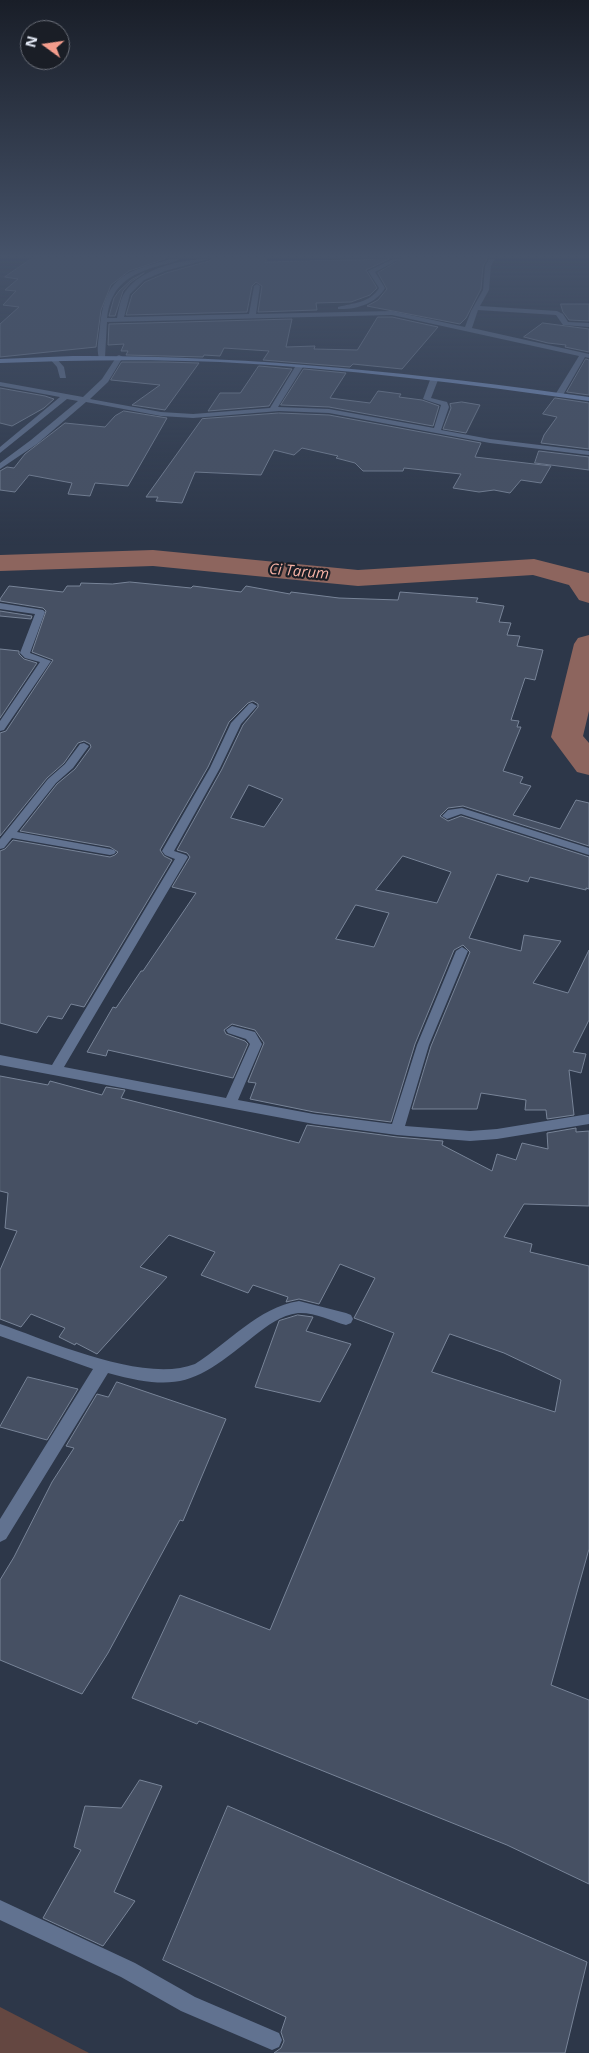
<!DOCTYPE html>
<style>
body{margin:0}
#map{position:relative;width:589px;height:2053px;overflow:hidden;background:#2d3749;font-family:"Open Sans",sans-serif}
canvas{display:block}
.north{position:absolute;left:20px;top:20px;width:50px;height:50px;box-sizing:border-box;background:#1a1e26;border:1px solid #6c707a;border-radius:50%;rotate:284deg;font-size:14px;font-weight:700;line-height:20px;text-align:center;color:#e6ecf8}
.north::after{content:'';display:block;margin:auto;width:18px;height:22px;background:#f49d8d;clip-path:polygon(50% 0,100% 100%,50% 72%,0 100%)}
</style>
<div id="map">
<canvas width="589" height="2053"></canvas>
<div class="north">N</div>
</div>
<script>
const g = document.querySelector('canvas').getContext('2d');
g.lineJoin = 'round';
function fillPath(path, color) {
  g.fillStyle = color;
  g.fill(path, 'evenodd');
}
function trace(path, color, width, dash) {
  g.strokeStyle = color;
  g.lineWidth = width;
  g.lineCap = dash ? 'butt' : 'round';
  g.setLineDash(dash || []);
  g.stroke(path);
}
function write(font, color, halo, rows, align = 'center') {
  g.font = font + ' "Open Sans",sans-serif';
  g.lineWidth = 4.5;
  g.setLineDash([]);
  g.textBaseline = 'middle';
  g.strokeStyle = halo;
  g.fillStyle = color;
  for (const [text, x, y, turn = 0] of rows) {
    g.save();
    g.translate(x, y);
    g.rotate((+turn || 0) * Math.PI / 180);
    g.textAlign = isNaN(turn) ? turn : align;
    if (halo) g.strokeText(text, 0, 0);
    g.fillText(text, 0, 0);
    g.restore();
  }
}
const green = new Path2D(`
 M0,2007L89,2053H0Z`);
const river = new Path2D(`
 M153,550L358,570L534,559L589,573V603L579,600L569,585L533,575L358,586L153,566L0,571V555Z
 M589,635V711L583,736L589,743V775L577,772L551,737L574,644L578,638Z`);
const building = new Path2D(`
 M31,259H165L129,271L111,285L101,310L96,347L0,357V324L19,307L3,305L16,291L5,290L18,279L5,277Z
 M211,259H267L265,262L389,259L366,270L377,288L370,295L351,302L316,303L317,310L258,312L262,286L256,282L252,286L247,312L126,315L132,295L145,282L166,273L209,261Z
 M402,259H487L483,266L481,289L466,318L460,324L367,306L378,300L387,289L378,273Z
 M144,273L131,282L123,291L115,316H109L114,298L119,291L131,280Z
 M561,304H589V321L569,320L563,312Z
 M378,317H392L438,327L402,369L353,364L350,367L263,360L269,351L224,348L220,356L204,355L203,357L126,355L128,351H121L124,344L108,345L109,324L292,319L286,347L315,346L314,349L357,350Z
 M543,323L589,329V352L565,347L566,345L548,343L524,337Z
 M586,359L589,360V395L567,392Z
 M122,362H165L199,363L165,410L132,405L160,385L111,380Z
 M259,366L292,369L269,406L208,411L220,393H240Z
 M304,369L346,373L330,398L370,403L378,391L401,394L399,397L422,400L439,406L433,426L329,407L281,405Z
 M0,388L45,396L54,399L44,408L12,426L0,423Z
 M555,398L589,403V449L541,443L544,435L557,417L543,414Z
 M462,402L480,405L466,433L443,429L451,408L450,404Z
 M124,411L167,418L128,486L95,483L90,496L68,494L72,483L29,475L15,492L0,490V471L7,467L14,468L25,454L65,423L105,427L115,416Z
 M279,413L329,415L481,443L475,457L551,466L541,483L521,480L510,493L494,490L479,492L453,488L461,474L404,468L403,471H363L355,463L336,458L338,456L302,448L294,455L274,450L261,475L195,472L182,503L156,501L158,497H146L202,419Z
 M539,451L589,457V470L535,463Z
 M130,582L191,588L193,586L241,592L246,586L290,594L291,592L339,598L398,600L400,592L478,598L476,602L504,606L499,622L511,623L507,635L520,636L517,646L543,650L535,680L525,678L511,720L519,721L517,727H521L503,771L523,777L520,783L531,786L513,815L560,829L576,800L589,803V846L463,806L448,808L440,816L448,821L461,816L589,857V889L586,888V890L530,877L528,882L497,874L469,938L521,951L524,935L561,941L533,983L568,993L589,950V1020L573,1052L586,1054L581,1073L569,1070L574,1115L547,1119L546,1110H525L526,1100L481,1093L477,1109H412L431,1046L470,952L463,945L454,950L415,1044L391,1122L314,1112L250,1099L256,1083L248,1082L264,1043L255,1030L232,1024L224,1030L226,1034L245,1041L248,1044L233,1078L108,1050L106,1056L87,1052L113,1007L116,1008L141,971H143L196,893L172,887L190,857L187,853L177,850L222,769L243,725L258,707V704L253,701L248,703L229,722L208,767L160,850L164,856L172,860L84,1007L71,1004L62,1019L48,1016L37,1033L0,1023V851L5,849L13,840L110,857L115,855L118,852L110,847L20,831L57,784L75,769L91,747L90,744L84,741L78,743L64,763L47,778L0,836V733L6,731L53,660L32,652L46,611L43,608L0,601V599L9,586L63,592L67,586H80L81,583L112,584ZM249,785L283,799L264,827L231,818ZM403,856L451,872L437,903L376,890ZM356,905L389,913L374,947L336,939Z
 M0,611L32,616L31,619L0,616Z
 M0,649L19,651V654L24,659L37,663L0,718Z
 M0,1076L48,1085L50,1081L102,1095L106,1087L125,1090L121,1098L299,1143L307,1125L397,1137L443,1141L442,1145L492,1171L497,1154L516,1160L522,1143L548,1149L547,1133L576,1128V1132L589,1131V1206L524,1204L504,1237L532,1244L530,1252L589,1266V1549L551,1685L589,1700V1884L507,1845L199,1721L197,1724L132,1698L180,1595L270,1630L394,1333L354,1318L375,1278L340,1264L319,1304L299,1299L286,1302L288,1297L253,1285L248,1293L201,1275L215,1252L169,1235L140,1267L167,1277L97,1354L76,1343L75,1345L59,1337L65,1328L31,1314L21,1327L0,1319V1270L17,1231L5,1228L8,1193L0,1191ZM450,1334L504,1353L561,1380L555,1412L432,1372Z
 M298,1315L313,1317L306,1331L351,1344L320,1402L255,1387L279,1321Z
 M28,1377L78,1389L47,1440L0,1427Z
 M117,1382L226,1419L183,1521L180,1520L108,1653L82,1694L0,1660V1580L14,1557L52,1482L74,1448L66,1446L97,1394L108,1397Z
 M140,1780L162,1786L114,1892L135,1901L103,1946L43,1918L81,1850L74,1847L85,1806L121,1808Z
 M228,1806L587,1962L565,2053H274L281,2048L284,2041L281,2032L286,2017L163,1960Z`);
const minor = new Path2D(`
 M171,259H180C174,263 165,264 158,266C128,275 111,286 107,318H117C119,309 120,299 125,292C141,268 182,259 209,259L165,271L144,280L130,294L124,317L249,314L254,286L257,284L260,286L256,314L392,311L465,327L471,311L483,290L485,266L489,259H495L491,266L489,290L480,306L557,311L563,314L568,322L589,323V327L563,325L556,315L478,310L472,328L589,354V358L585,357L563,395L559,397L555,395L579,356L392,315L107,322L105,357L99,358C96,349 99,337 100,327C105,277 125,271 171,259Z
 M393,259H400L375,272L385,288C376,304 355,310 338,309V307C353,303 370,303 379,288L368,271Z
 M119,355L123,357L108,382L90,399L161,412L193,414L270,408L295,367L299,365L303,367L278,407L329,409L434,428L441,405L423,399L430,380L434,378L438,380L431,398L447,402L449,407L441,430L490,439L589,451V455L490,443L329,413L279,411L193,418L161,416L86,402L37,444L0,469V463L31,440L78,401L67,399L0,453V447L60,397L0,386V382L83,397L102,379L117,356Z
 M51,357H55L64,367L66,378H60L57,367L49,358Z
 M0,603L43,610L45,612L30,653L51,661L4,730L0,731V721L40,662L25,658L20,653L35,614L0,609Z
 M252,703L257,706L241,724L220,768L174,851L186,855L188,857L64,1067L226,1098L250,1044L246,1039L228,1033L226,1030L232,1026L255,1032L262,1044L238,1100L314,1114L392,1124L417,1045L456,951L462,947L468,951L429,1045L405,1126L470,1131L497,1129L589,1114V1124L497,1139L470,1141L397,1135L314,1124L0,1065V1055L52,1065L175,859L165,855L162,851L210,768L231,723L249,704Z
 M84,743L89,746L73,768L56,783L17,832L110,849L114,850L116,852L114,854L110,855L12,838L4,848L0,849V839L48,779L65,764L80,744Z
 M462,808L589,848V855L461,814L447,819L442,816L448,810Z
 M299,1301L346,1313L351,1315L353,1319L351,1323L346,1325C331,1321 314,1312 298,1313C281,1315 267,1326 254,1336C197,1382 181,1393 108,1373L6,1539L0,1542V1519L93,1369L0,1336V1324C50,1341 144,1384 195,1364C230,1342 257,1308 299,1301Z
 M0,1900L135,1963L195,1997L279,2033L282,2040L279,2047L272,2050L181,2011L121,1977L0,1920Z`);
const secondary = new Path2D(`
 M73,356C247,355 417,373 589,397V401C466,384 343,368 220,362C146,359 73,360 0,363V359Z`);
const farWaternames = [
 ["Ci Tarum",299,572,5]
];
fillPath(green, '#644741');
fillPath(river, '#8d655e');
fillPath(building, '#465063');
trace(building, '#788498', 1);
fillPath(minor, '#617290');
fillPath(secondary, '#7892c2');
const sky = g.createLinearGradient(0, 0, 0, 546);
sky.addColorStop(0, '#191e28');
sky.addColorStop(0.47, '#46536a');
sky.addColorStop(1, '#46536a00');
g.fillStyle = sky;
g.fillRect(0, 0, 589, 546);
write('italic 15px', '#f8b3a6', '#1a1e26', farWaternames);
</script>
